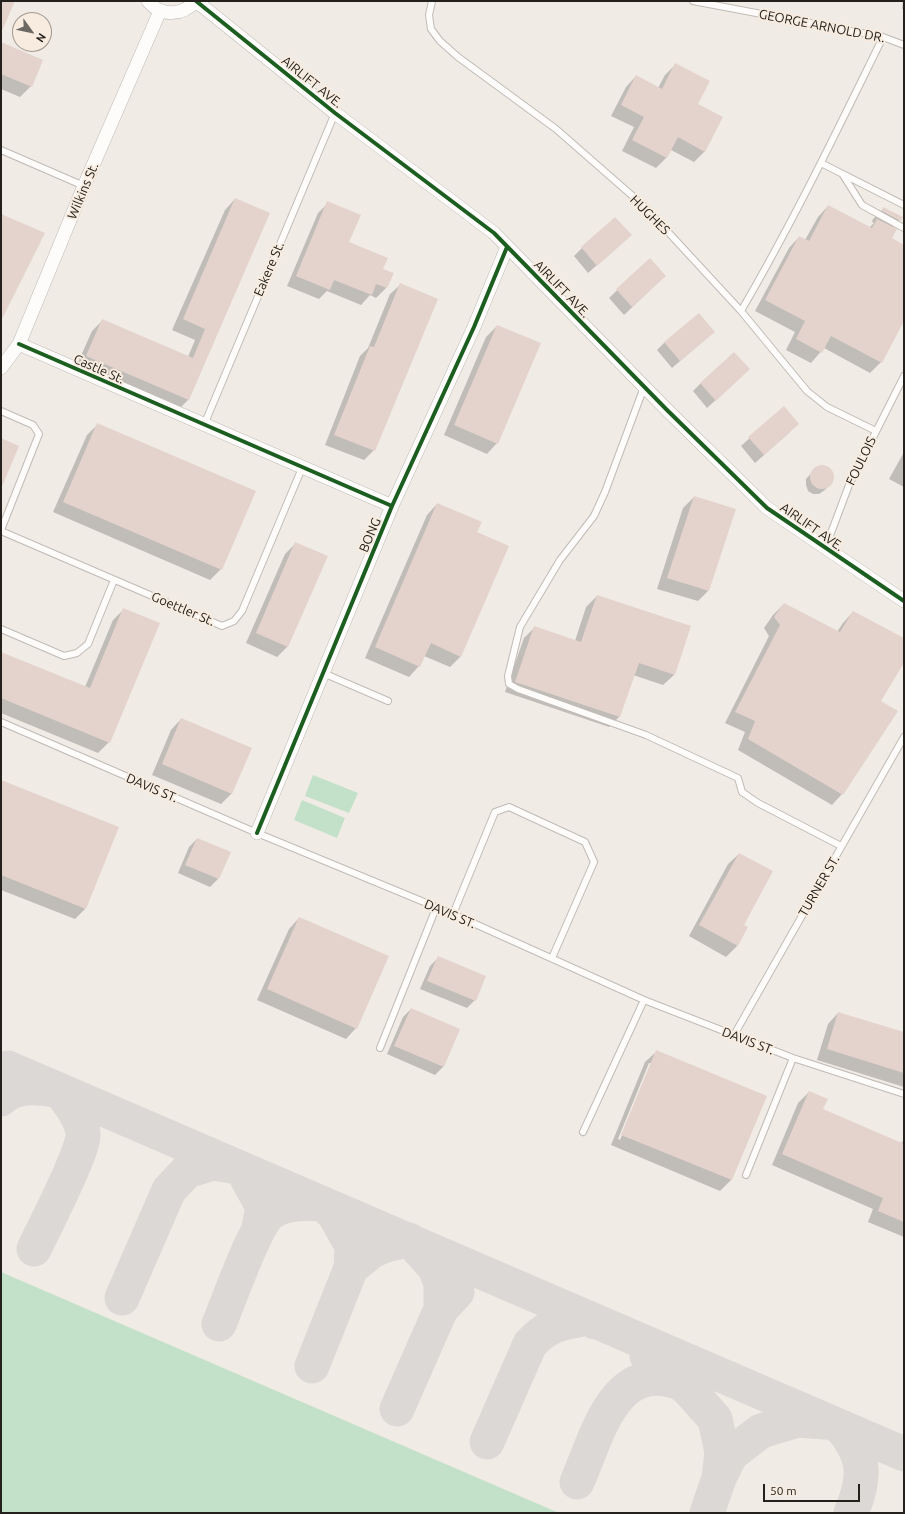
<!DOCTYPE html>
<style>
body{margin:0}
#map{position:relative;width:905px;height:1514px;overflow:hidden;background:#f1ebe5;font-family:Ubuntu,sans-serif}
canvas{display:block}
.frame{position:absolute;inset:0;border:2px solid #24201c;pointer-events:none}
.north{position:absolute;left:12px;top:12px;width:40px;height:40px;box-sizing:border-box;background:#f7ecdf;border:1px solid #a39a91;border-radius:50%;rotate:123deg;font-size:11px;font-weight:700;line-height:16px;text-align:center;color:#24201c}
.north::after{content:'';display:block;margin:auto;width:14px;height:18px;background:#6c6762;clip-path:polygon(50% 0,100% 100%,50% 72%,0 100%)}
.scale{position:absolute;left:763px;top:1484px;width:97px;height:18px;box-sizing:border-box;border:2px solid #24201c;border-top:0;padding-left:5px;font-size:12px;line-height:14px;white-space:nowrap;color:#24201c;-webkit-text-stroke:3px #f7ecdf;paint-order:stroke}
</style>
<div id="map">
<canvas width="905" height="1514"></canvas>
<div class="frame"></div>
<div class="north">N</div>
<div class="scale">50 m</div>
</div>
<script>
const g = document.querySelector('canvas').getContext('2d');
g.lineJoin = 'round';
function fillPath(path, color) {
  g.fillStyle = color;
  g.fill(path, 'evenodd');
}
function trace(path, color, width, dash) {
  g.strokeStyle = color;
  g.lineWidth = width;
  g.lineCap = dash ? 'butt' : 'round';
  g.setLineDash(dash || []);
  g.stroke(path);
}
function write(font, color, halo, rows, align = 'center') {
  g.font = font + ' Ubuntu,sans-serif';
  g.lineWidth = 4;
  g.setLineDash([]);
  g.textBaseline = 'middle';
  g.strokeStyle = halo;
  g.fillStyle = color;
  for (const [text, x, y, turn = 0] of rows) {
    g.save();
    g.translate(x, y);
    g.rotate((+turn || 0) * Math.PI / 180);
    g.textAlign = isNaN(turn) ? turn : align;
    if (halo) g.strokeText(text, 0, 0);
    g.fillText(text, 0, 0);
    g.restore();
  }
}
const green = new Path2D(`
 M313,775L358,793L349,813L305,796Z
 M302,800L345,818L337,838L294,820Z
 M1,1272L559,1513H1Z`);
const shadow = new Path2D(`
 M903,1H904V9H902Z
 M1,43L31,86L20,97L1,89Z
 M676,64L696,105L705,151L694,162L671,150L666,158L656,168L622,151L634,127L611,116L626,87L636,76L658,88L665,75Z
 M235,199L269,213L188,400L178,410L76,367L92,331L102,321L188,357L195,340L172,330L225,210Z
 M328,203L348,243L382,269L392,274L386,288L376,298L370,295L361,305L327,291L319,299L287,286L318,213Z
 M828,206L869,228L874,223L872,222L873,219L884,208L901,218L892,228L890,239L904,246V319L881,362L870,373L824,348L811,363L786,350L795,332L755,311L789,248L799,237L805,240L818,217Z
 M622,243L588,273L574,256L582,248Z
 M650,259L665,276L624,315L609,298Z
 M400,285L374,450L364,460L325,445L360,356L368,348L390,294Z
 M497,326V443L487,454L444,435L486,337Z
 M714,332L672,368L657,350L665,342Z
 M741,377L707,408L693,391L701,383Z
 M784,407L790,432L755,463L741,446Z
 M98,424L221,569L210,580L53,512L87,435Z
 M904,452V487L889,479Z
 M820,467L830,469L833,479L825,490L819,494H813L808,491L806,485V479L815,469Z
 M694,497L708,591L698,601L657,589L683,508Z
 M437,504L476,533L461,656L450,667L424,656L419,666L409,677L365,658L427,515Z
 M295,544L288,646L277,657L246,643L285,554Z
 M597,596L674,675L663,685L633,675L620,716L609,727L505,692L524,638L535,627L575,641L586,607Z
 M784,604L837,632L843,623L853,612L904,639V661L880,702L842,794L832,805L738,750L745,732L725,723L769,636L764,628L773,615Z
 M123,610L109,742L98,753L1,713V653L85,687L113,620Z
 M181,719L232,793L221,804L152,775L171,730Z
 M1,781L85,909L75,919L1,890Z
 M197,839L218,879L210,887L178,873L189,847Z
 M739,854L742,925L747,928L737,946L726,957L689,936L728,864Z
 M299,918L356,1028L346,1039L257,1000L289,929Z
 M438,958L475,1000L467,1008L420,989L430,966Z
 M411,1009L459,1030L443,1067L435,1075L387,1054L403,1017Z
 M838,1013L904,1033V1087L817,1060L828,1024Z
 M656,1052L765,1097L731,1180L720,1191L611,1145L645,1062ZM649,1063H652L620,1140L618,1139Z
 M809,1092L822,1110L901,1143L904,1140V1237L868,1222L873,1209L772,1165L798,1103Z`);
const taxiway = new Path2D(`
 M1,1069L8,1068L904,1454
 M1,1099C15,1085 36,1087 54,1090
 M34,1249C43,1230 86,1147 83,1133C81,1117 69,1102 59,1090
 M122,1298L169,1190L187,1171L213,1163L238,1167L245,1174L263,1207L259,1227
 M219,1324C228,1303 256,1222 272,1212C287,1202 307,1203 323,1204L334,1214L352,1246L351,1268
 M647,1356L689,1390L715,1419L722,1452L719,1478
 M312,1366L351,1268L372,1251L386,1245L409,1240L412,1242L435,1268L441,1283V1309
 M397,1409L441,1309L457,1292
 M841,1427C866,1457 866,1478 851,1513
 M487,1442L530,1344C550,1323 562,1323 588,1318L595,1322
 M577,1482C597,1437 614,1358 680,1383
 M707,1513L719,1478L731,1454L761,1431L798,1420L825,1422`);
const building = new Path2D(`
 M1,1H15L1,33Z
 M1,42L43,60L32,87L1,74Z
 M675,63L710,81L698,104L723,117L705,152L678,137L667,158L632,140L644,117L621,105L636,75L662,89Z
 M235,198L270,213L189,400L86,356L102,319L193,358L205,329L183,319Z
 M327,201L361,215L349,242L388,258L383,269L394,273L387,288L376,284L372,295L334,280L330,290L296,276Z
 M828,205L872,228L877,219L897,229L892,238L904,245V321L882,363L831,336L822,353L796,339L805,321L765,300L799,236L809,241Z
 M883,207L903,217L901,221L882,211Z
 M1,214L45,233L1,321Z
 M615,217L632,235L597,266L581,247Z
 M650,258L666,276L632,307L616,289Z
 M400,283L438,299L375,451L334,435L370,346L374,347Z
 M699,313L715,332L680,361L664,342Z
 M497,325L541,343L498,444L454,425Z
 M734,352L750,369L716,401L700,383Z
 M784,406L799,424L764,455L748,437Z
 M97,423L256,491L222,570L63,502Z
 M1,438L19,446L1,489Z
 M810 477a12 12 0 1 1 24 0a12 12 0 1 1-24 0Z
 M694,496L736,509L709,591L667,578Z
 M437,503L482,522L477,532L509,546L461,657L431,643L420,667L375,647Z
 M295,542L328,556L288,647L256,633Z
 M597,595L691,626L675,675L639,663L620,717L515,682L534,626L581,642Z
 M784,603L840,632L853,611L904,638V663L881,701L898,711L843,795L748,739L755,721L735,712L780,625L774,617Z
 M123,608L160,623L110,743L1,698V652L90,688Z
 M181,718L252,748L232,794L162,764Z
 M1,780L119,827L86,909L1,875Z
 M197,838L231,852L219,879L185,865Z
 M739,853L773,871L744,925L748,927L738,946L699,925Z
 M299,917L389,956L357,1029L267,989Z
 M438,956L486,976L476,1001L427,981Z
 M411,1008L460,1029L444,1067L394,1046Z
 M838,1012L904,1032V1073L827,1049Z
 M656,1050L767,1096L732,1180L621,1135Z
 M809,1091L828,1099L823,1109L904,1144V1222L878,1211L883,1198L782,1154Z`);
const service = new Path2D(`
 M432,1L429,15L431,29L440,41L458,57L556,129L644,206L741,311L807,391L827,407L876,431
 M693,1L883,37L904,45
 M1,150L84,186
 M821,163L904,205
 M843,175L862,205L904,228
 M741,311C793,222 838,129 883,37
 M644,387L605,492L594,516L560,560L520,627L508,676L509,684L518,689L646,735L738,778L742,792L758,803L841,846
 M1,411L33,425L39,434L1,530
 M204,425L335,113
 M1,531L222,626L234,621L242,611L302,468
 M825,549L849,485L904,376
 M1,629L64,656L77,653L88,644L114,580
 M323,673L388,701
 M1,722L257,833L453,914L644,1000L793,1058L904,1094
 M453,914L495,812L509,807L585,842L594,862L552,958
 M734,1035L904,737
 M380,1048L436,908
 M583,1132L644,1000
 M746,1175L793,1058`);
const minor = new Path2D(`
 M148,1C161,17 182,16 196,1
 M196,1L335,113L494,233L666,409L767,508L904,601
 M19,344L392,506
 M1,368L19,344L84,186L160,11
 M257,833L392,506L474,327L507,247`);
const cycleway = new Path2D(`
 M196,1L335,113L494,233L666,409L767,508L904,601
 M19,344L392,506
 M257,833L392,506L474,327L507,247`);
const streetNames = [
 ["GEORGE ARNOLD DR.",822,26,11],
 ["AIRLIFT AVE.",312,82,39],
 ["Wilkins St.",83,191,-67],
 ["HUGHES",650,215,45],
 ["Eakere St.",269,269,-67],
 ["AIRLIFT AVE.",562,289,46],
 ["Castle St.",99,369,24],
 ["FOULOIS",861,461,-64],
 ["AIRLIFT AVE.",812,527,35],
 ["BONG",370,535,-67],
 ["Goettler St.",183,609,23],
 ["DAVIS ST.",152,788,23],
 ["TURNER ST.",819,886,-60],
 ["DAVIS ST.",450,914,23],
 ["DAVIS ST.",748,1041,21]
];
fillPath(green, '#c3e1c8');
fillPath(shadow, '#0003');
trace(taxiway, '#dcd8d5', 35);
fillPath(building, '#e4d3cd');
trace(service, '#c0bbb6', 8);
trace(minor, '#c0bbb6', 14);
trace(service, '#fdfcfb', 6);
trace(minor, '#fdfcfb', 13);
trace(cycleway, '#1b5e20', 4);
write('13px', '#24201c', '#f7ecdf', streetNames);
</script>
